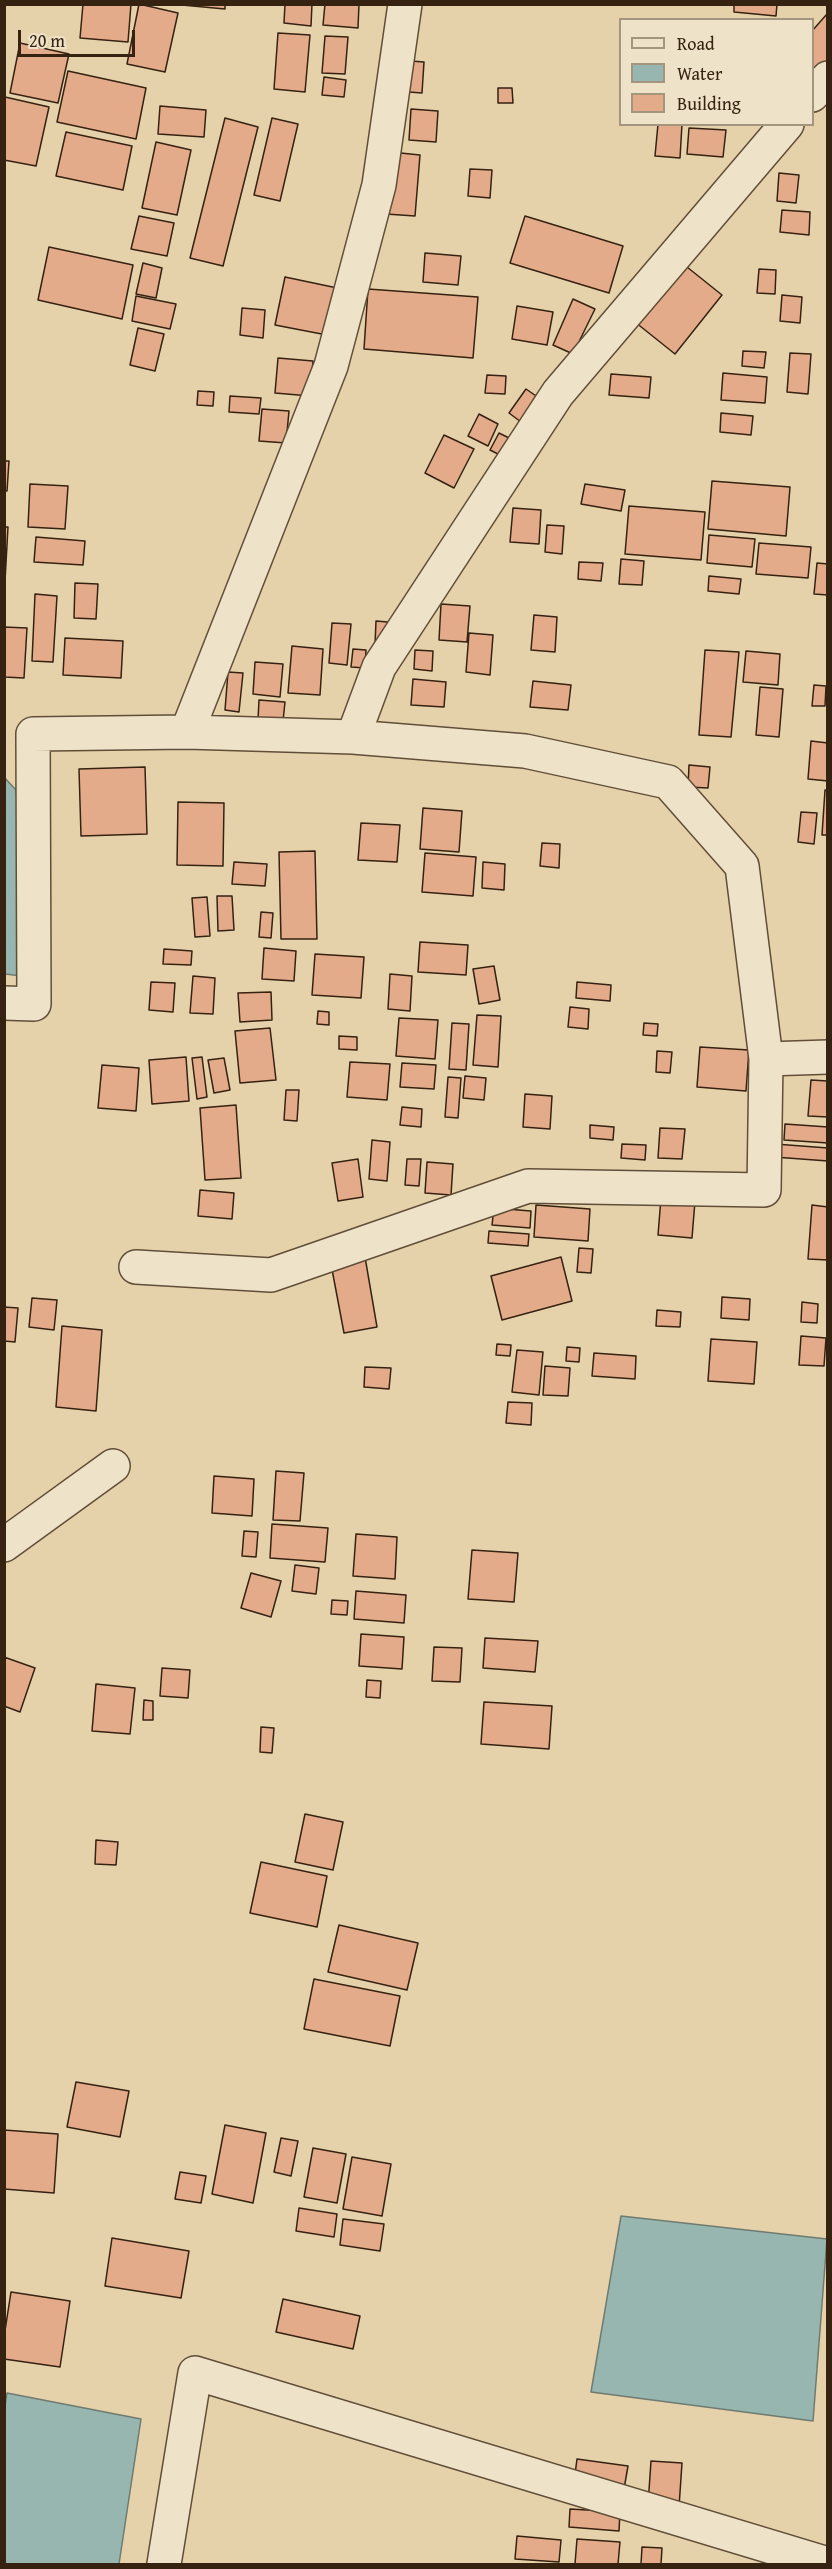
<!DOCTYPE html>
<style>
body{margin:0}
#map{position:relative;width:832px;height:2569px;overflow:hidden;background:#e5d2ab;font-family:"Gentium Book Plus",serif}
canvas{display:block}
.frame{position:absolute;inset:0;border:6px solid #352211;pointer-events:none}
.legend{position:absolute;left:619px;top:18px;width:195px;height:108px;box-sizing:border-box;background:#eee2c8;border:2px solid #a4957f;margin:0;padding:8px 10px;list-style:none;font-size:18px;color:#352211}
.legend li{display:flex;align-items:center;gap:12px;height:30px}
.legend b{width:30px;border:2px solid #a4957f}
.scale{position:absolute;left:18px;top:30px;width:117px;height:27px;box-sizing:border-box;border:3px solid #352211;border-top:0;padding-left:8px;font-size:18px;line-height:21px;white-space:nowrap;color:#352211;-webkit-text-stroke:4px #eee2c8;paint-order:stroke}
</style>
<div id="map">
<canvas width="832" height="2569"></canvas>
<div class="frame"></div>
<ul class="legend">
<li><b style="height:8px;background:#eee2c8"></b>Road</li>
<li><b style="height:16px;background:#96b6af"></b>Water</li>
<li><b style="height:16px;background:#e4ab8a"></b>Building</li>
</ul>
<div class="scale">20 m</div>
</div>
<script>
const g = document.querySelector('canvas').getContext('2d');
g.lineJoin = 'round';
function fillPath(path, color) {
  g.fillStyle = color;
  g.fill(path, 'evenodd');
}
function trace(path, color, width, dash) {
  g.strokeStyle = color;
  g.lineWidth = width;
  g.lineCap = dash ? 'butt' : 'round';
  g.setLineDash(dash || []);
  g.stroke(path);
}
const water = new Path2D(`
 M4,777L16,790L26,859L22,976L5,974Z
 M621,2216L827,2239L813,2421L591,2392Z
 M7,2393L141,2419L119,2564H5L4,2413Z`);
const building = new Path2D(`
 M83,4H131L128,42L80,38Z
 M139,4L178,13L165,72L127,64Z
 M171,4H225V9Z
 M285,4H312L311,26L284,23Z
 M325,4H359L358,28L323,25Z
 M734,4H777L776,16L734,12Z
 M827,14L828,62L812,80V31Z
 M278,33L310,35L305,92L274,89Z
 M325,36L348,37L345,74L322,73Z
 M20,43L69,54L58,103L10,93Z
 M411,61L424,62L422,93L409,92Z
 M68,71L146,88L136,139L57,122Z
 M324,77L346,80L344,97L322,95Z
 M498,88H512L513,103H498Z
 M5,97L49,107L36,166L4,160Z
 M160,106L206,110L204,137L158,134Z
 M411,109L438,111L436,142L409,140Z
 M225,118L258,127L223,266L190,258Z
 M272,118L298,124L280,201L254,195Z
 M658,124H682L680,158L655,156Z
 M689,128L726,130L723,157L687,154Z
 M66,132L132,146L123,190L56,176Z
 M156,142L191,150L177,215L142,208Z
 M391,152L420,155L415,216L386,214Z
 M470,169L492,170L490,198L468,196Z
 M779,173L799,175L796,203L777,201Z
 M782,210L810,212L809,235L780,232Z
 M139,216L174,223L167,256L131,249Z
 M525,216L623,246L609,293L510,263Z
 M49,247L133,265L122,319L38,300Z
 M425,253L461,256L458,285L423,282Z
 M143,263L162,268L156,298L136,294Z
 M682,263L722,295L675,354L635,322Z
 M759,269L776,270L775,294L757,293Z
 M285,277L342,289L332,336L275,325Z
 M368,289L478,297L473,358L364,349Z
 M782,295L802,297L800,323L780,321Z
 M136,296L176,304L170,329L132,321Z
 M573,299L595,309L573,354L553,345Z
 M517,306L553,312L547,345L512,339Z
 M242,308L265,310L263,338L240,335Z
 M138,328L164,334L155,371L130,365Z
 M743,351L766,352L764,368L742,366Z
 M790,353L811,354L808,394L787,392Z
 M278,358L313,361L310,396L275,393Z
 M723,373L767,377L765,403L721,400Z
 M611,374L651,377L649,398L609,395Z
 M487,375L506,376L505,394L485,393Z
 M526,389L542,400L525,425L509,413Z
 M198,391L214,392L213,406L197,405Z
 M230,396L261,398L259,414L229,412Z
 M262,409L289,411L286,443L259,441Z
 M721,413L753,416L751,435L720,432Z
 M479,414L498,424L488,446L468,436Z
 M499,433L509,438L500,455L490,450Z
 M444,435L474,449L454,488L425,473Z
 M4,461H9L7,491H4Z
 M712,481L790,487L786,536L708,529Z
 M30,484L68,486L65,529L28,527Z
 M585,484L625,490L621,511L581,504Z
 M629,506L705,512L701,560L625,554Z
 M513,508L541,510L539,544L510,542Z
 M547,525L564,526L562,554L545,552Z
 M4,527H8L5,581H4Z
 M709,535L755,539L752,567L707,563Z
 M36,537L85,541L83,565L34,562Z
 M759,543L811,547L808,578L756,574Z
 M621,559L644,561L642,585L619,584Z
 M579,562L603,563L601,581L578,579Z
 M817,563L828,564V595L814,594Z
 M709,576L741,579L739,594L708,591Z
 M75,583L98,584L96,619L74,618Z
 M35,594L57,596L53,662L32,661Z
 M441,604L470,606L467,642L439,640Z
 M534,615L557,617L555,652L531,650Z
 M376,621L388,622L385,646L375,645Z
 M332,623L351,624L347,665L329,663Z
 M4,627L27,628L24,678L4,677Z
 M469,633L493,635L490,675L466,672Z
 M65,638L123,641L121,678L63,675Z
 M292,646L323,649L320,695L288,693Z
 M353,649L366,650L365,668L351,667Z
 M415,650L433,651L432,671L414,669Z
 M705,650L739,652L731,737L699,735Z
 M746,651L780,654L778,685L743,682Z
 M255,662L283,664L280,697L253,694Z
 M228,672L243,673L239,712L225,710Z
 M413,679L446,682L444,707L411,705Z
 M533,681L571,685L568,710L530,707Z
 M814,685L826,686L825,706H812Z
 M760,687L783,689L779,737L756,735Z
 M259,700L285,702L283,721L258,720Z
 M811,741L828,743V781L808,779Z
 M689,765L710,767L708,788L688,787Z
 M145,767L147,834L81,836L79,769Z
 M825,790L828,791V835H822Z
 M178,802L224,803L223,866L177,865Z
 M423,808L462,811L459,852L420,849Z
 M801,812L817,813L814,844L798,842Z
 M361,823L400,825L397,862L358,860Z
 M542,843L560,844L559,868L540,866Z
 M315,851L317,939H281L279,852Z
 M425,853L476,857L473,896L422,892Z
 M234,862L267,864L265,886L232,884Z
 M483,862L505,864L504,890L482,888Z
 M217,896H232L234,930L218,931Z
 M207,897L210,936L195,937L192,898Z
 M261,912L273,913L271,938L259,937Z
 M420,942L468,945L466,975L418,972Z
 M264,948L296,951L294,981L262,979Z
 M164,949L192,951L191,965L163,964Z
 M315,954L364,957L361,998L312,995Z
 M494,966L500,1000L479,1004L473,969Z
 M390,974L412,976L410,1011L388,1009Z
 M193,976L215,978L213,1014L190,1013Z
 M151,982L175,983L173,1012L149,1010Z
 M577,982L611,985L610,1001L576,998Z
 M271,992L272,1020L240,1022L238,993Z
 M570,1007L589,1009L588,1029L568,1027Z
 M318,1011L329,1012V1025L317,1024Z
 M477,1015L501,1016L498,1067L473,1065Z
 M399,1018L438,1020L435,1059L396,1056Z
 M452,1023L469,1024L466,1070L449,1069Z
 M644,1023L658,1024L657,1036L643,1035Z
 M270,1028L276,1080L240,1083L235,1031Z
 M339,1036L357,1037V1050L339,1049Z
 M700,1047L749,1050L746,1091L697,1087Z
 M657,1051L672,1052L670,1073L656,1072Z
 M186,1057L189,1101L152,1104L149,1060Z
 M202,1057L207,1097L197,1099L192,1058Z
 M224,1058L230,1090L214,1093L208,1060Z
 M350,1062L390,1064L387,1100L347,1097Z
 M402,1063L436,1065L434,1089L400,1087Z
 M102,1065L139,1068L136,1111L98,1108Z
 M465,1076L486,1078L484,1100L463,1098Z
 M448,1077L461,1078L458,1118L445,1117Z
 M811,1080L828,1081V1117L808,1116Z
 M286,1090H299L297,1121L284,1120Z
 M525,1094L552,1096L550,1129L523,1127Z
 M236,1105L241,1178L205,1180L200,1108Z
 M402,1107L422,1109L421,1127L400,1125Z
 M785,1124L828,1127V1143L784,1140Z
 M590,1125L614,1127L613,1140L590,1138Z
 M660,1128L685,1129L682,1159L658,1158Z
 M372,1140L390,1142L387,1181L369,1179Z
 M622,1144L646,1145L645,1160L621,1158Z
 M775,1144L828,1148V1161L774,1157Z
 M358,1159L363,1197L338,1201L332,1163Z
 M407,1159H421L419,1186L405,1185Z
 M427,1162L453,1164L451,1195L425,1193Z
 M200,1190L234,1193L232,1219L198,1216Z
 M661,1198L695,1201L692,1238L658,1235Z
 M536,1205L590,1209L588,1241L534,1237Z
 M812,1205L828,1207V1260L808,1259Z
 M494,1208L531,1211L530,1228L492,1225Z
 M489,1231L529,1234L528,1246L488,1243Z
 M579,1248L593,1249L591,1273L577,1272Z
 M365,1257L377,1327L344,1333L331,1264Z
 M561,1257L572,1301L502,1320L491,1276Z
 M722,1297L750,1299L749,1320L721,1318Z
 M32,1298L57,1300L54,1330L29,1327Z
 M802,1302L818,1304L817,1323L801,1322Z
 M4,1307L18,1308L15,1342L4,1341Z
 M657,1310L681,1312L680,1327L656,1326Z
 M62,1326L102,1330L96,1411L56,1407Z
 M801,1336L826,1338L824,1366L799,1365Z
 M711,1339L757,1342L754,1384L708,1381Z
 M497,1344L511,1345L510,1356L496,1355Z
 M567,1347L580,1348L579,1362L566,1361Z
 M517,1350L543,1352L539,1395L512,1392Z
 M594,1353L636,1356L635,1379L592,1376Z
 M545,1366L570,1368L568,1396L543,1395Z
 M365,1367L391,1368L389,1389L364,1387Z
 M508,1402L532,1403L531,1425L506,1423Z
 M276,1471L304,1473L300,1521L273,1520Z
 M214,1476L254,1479L252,1516L212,1513Z
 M272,1524L328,1528L325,1562L270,1558Z
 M244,1531L258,1532L256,1557L242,1556Z
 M356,1534L397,1537L395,1579L353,1576Z
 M472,1550L518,1553L514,1602L468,1599Z
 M295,1565L319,1568L316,1594L292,1591Z
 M251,1573L281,1581L271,1617L241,1608Z
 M356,1591L406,1595L404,1623L354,1619Z
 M332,1600L348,1601L347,1615L331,1614Z
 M361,1634L404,1637L402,1669L359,1666Z
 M485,1638L538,1641L535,1672L483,1668Z
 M434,1647L462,1648L460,1682L432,1681Z
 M4,1657L35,1668L20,1712L4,1706Z
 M162,1668L190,1670L188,1698L160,1696Z
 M367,1680L381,1681L380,1698L366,1697Z
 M96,1684L135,1688L130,1734L92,1731Z
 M144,1700L153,1701V1720H143Z
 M484,1702L552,1706L549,1749L481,1744Z
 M261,1727L274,1728L272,1753L260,1752Z
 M305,1814L343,1822L333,1870L295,1862Z
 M96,1840L118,1842L116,1865L95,1864Z
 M261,1862L327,1876L317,1927L250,1913Z
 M339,1925L418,1943L407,1990L328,1972Z
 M314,1979L400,1996L390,2046L304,2029Z
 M76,2082L129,2091L120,2137L67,2127Z
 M225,2125L266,2133L253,2203L212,2194Z
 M4,2130L58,2134L54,2193L4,2189Z
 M281,2138L298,2141L291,2176L274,2172Z
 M313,2148L346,2154L337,2203L304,2197Z
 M352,2157L391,2164L382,2216L343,2209Z
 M180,2172L206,2176L201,2203L175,2199Z
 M299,2208L337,2214L334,2237L296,2231Z
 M343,2219L384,2224L380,2251L340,2245Z
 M112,2238L189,2251L181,2298L105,2286Z
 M11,2292L70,2301L60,2367L4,2359V2337Z
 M283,2299L360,2316L353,2349L276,2332Z
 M577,2459L628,2466L624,2489L574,2482Z
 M651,2461L682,2463L679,2507L648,2505Z
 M570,2509L620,2512L619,2531L569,2527Z
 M517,2536L561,2540L559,2562L515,2559Z
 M577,2539L620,2542L618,2564H575Z
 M642,2547L662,2548L661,2564H641Z`);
const street = new Path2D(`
 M812,95L828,78
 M787,124L558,393L379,667L353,737L525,751L668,782L742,866L766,1059L828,1057
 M187,732L331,366L379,185L405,4
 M4,1003L34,1004L33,734L187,732L353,737
 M136,1267L271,1275L528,1186L764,1190L766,1059
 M4,1545L113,1466
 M164,2564L195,2373L828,2564`);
fillPath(water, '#96b6af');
trace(water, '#6f7b70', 1.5);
fillPath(building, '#e4ab8a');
trace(building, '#352211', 1.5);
trace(street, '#614e38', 36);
trace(street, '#eee2c8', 33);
</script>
